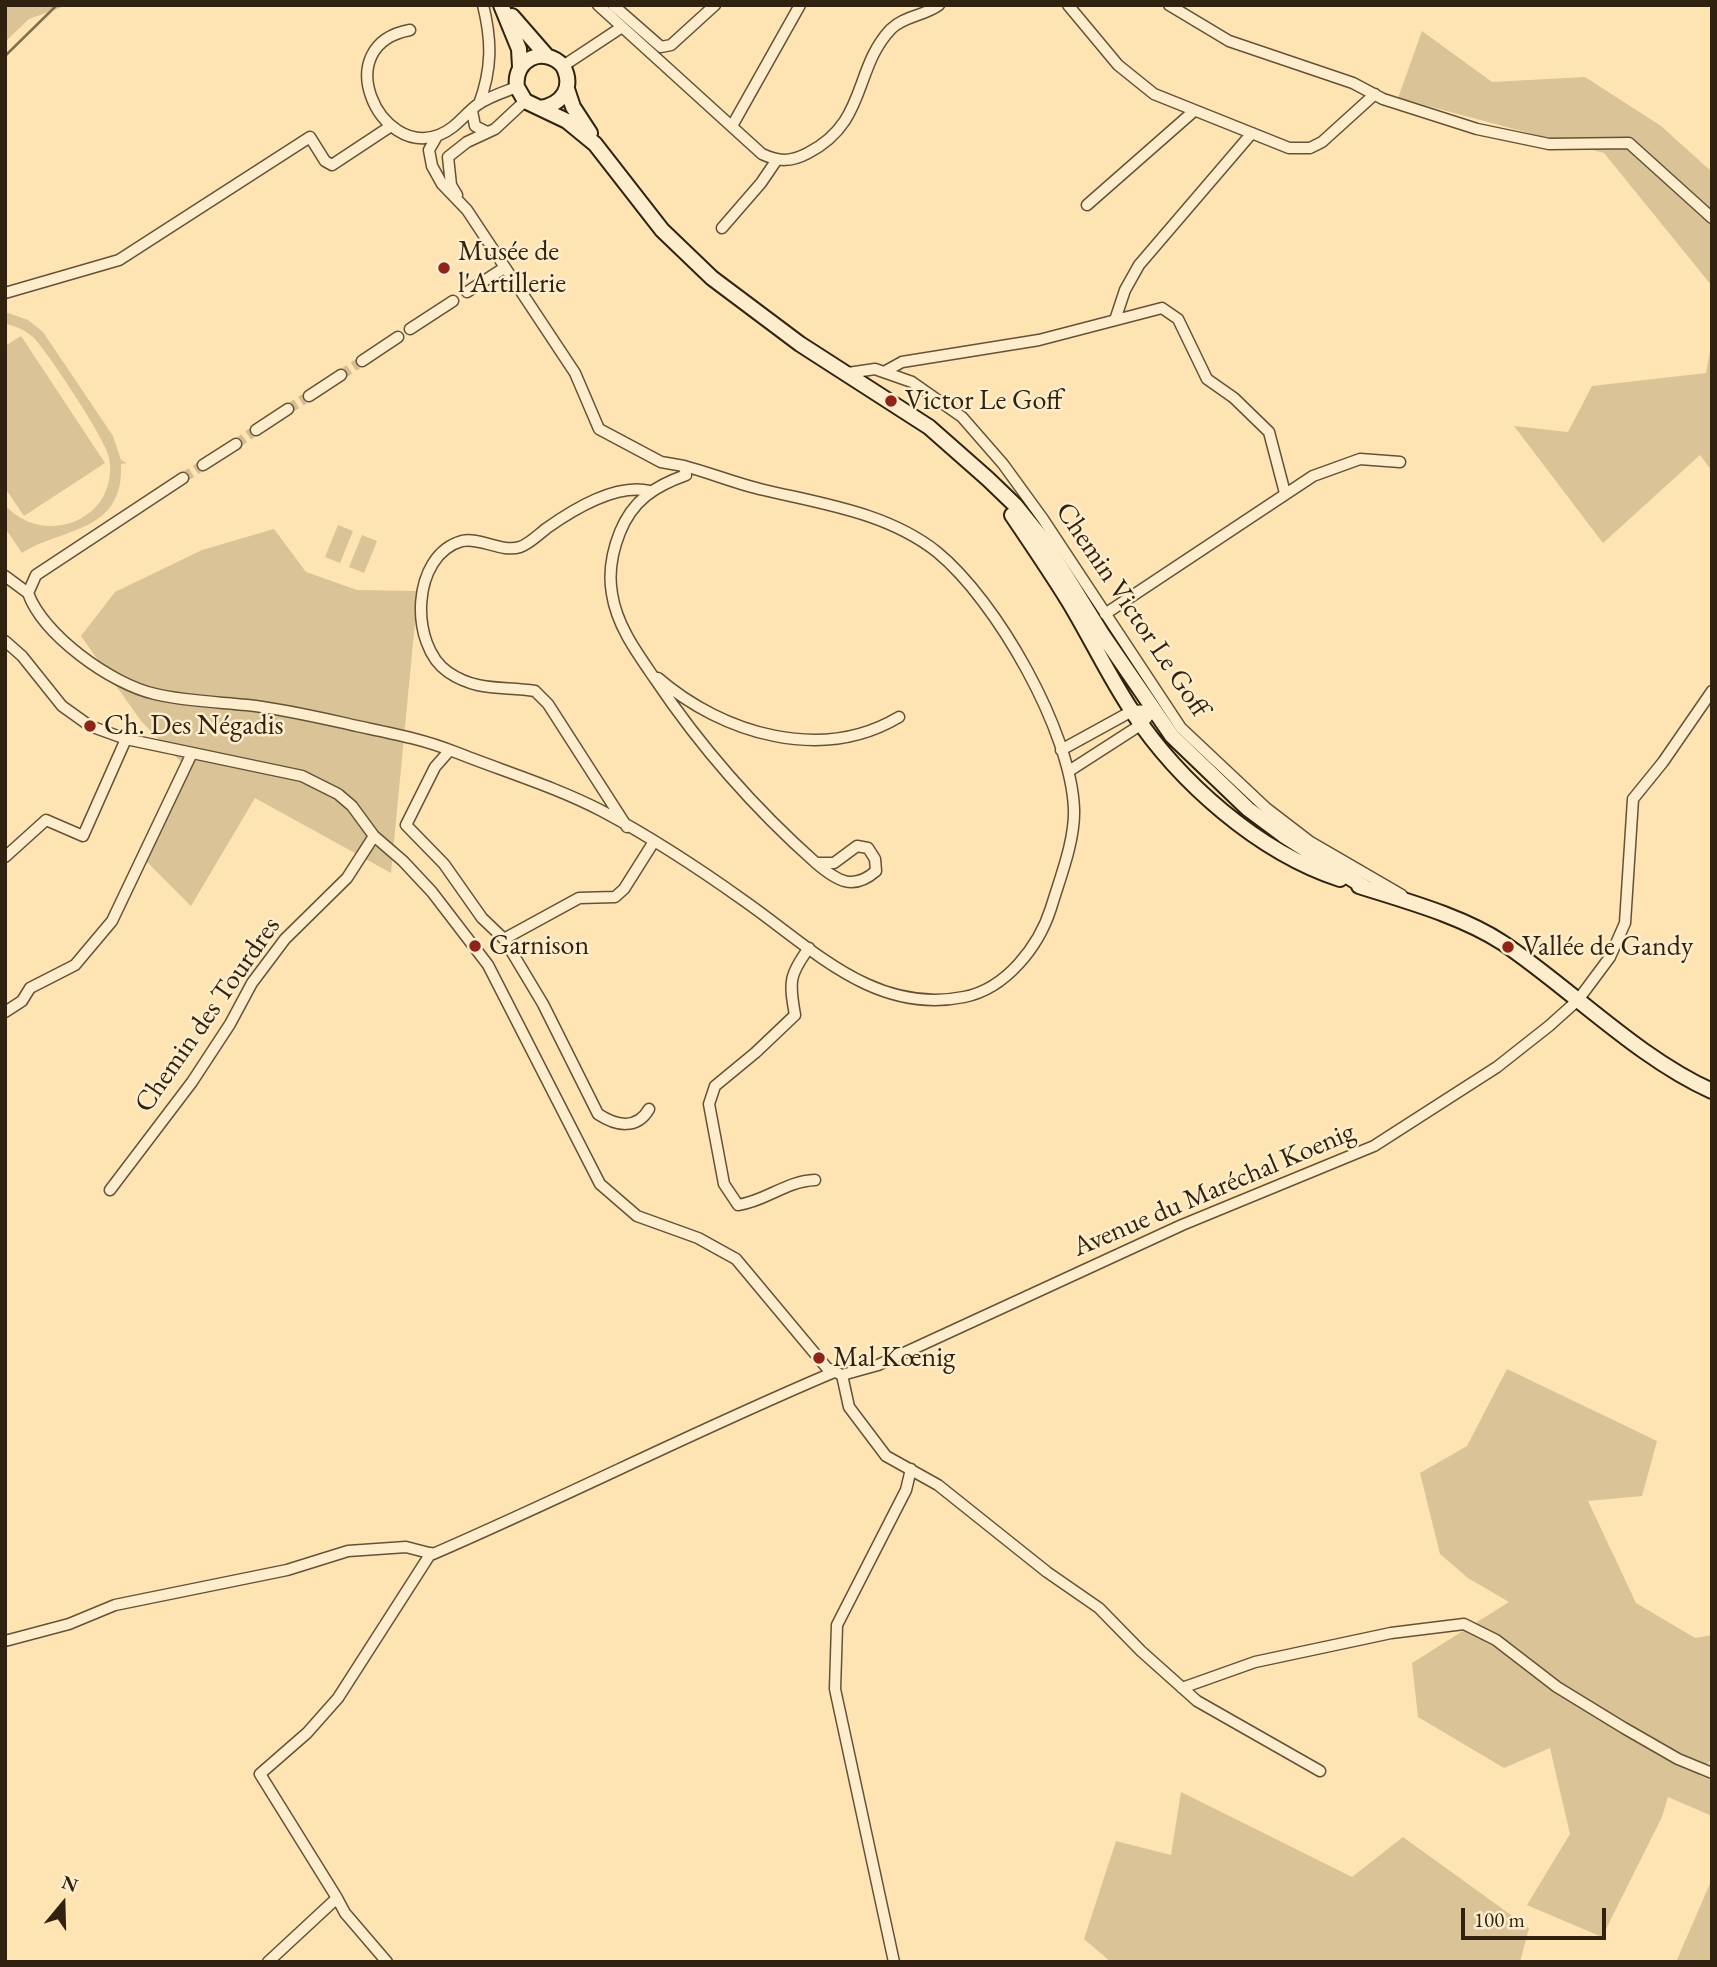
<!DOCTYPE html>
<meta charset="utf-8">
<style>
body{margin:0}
#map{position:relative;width:1717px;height:1967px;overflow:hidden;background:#fde4b2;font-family:"EB Garamond",serif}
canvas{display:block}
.frame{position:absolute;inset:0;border:7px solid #30220e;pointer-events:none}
.north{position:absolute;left:28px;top:1869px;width:70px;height:70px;-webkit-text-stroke:5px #feedcd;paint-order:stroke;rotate:19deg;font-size:19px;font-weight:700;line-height:28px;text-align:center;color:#30220e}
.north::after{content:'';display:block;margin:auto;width:24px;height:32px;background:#30220e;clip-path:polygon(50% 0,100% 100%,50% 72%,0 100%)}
.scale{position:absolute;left:1461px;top:1908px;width:145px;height:32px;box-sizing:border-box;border:4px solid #30220e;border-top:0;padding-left:9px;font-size:21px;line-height:24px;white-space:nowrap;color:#30220e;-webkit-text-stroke:5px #feedcd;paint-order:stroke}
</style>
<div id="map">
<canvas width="1717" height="1967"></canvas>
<div class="frame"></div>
<div class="north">N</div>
<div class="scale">100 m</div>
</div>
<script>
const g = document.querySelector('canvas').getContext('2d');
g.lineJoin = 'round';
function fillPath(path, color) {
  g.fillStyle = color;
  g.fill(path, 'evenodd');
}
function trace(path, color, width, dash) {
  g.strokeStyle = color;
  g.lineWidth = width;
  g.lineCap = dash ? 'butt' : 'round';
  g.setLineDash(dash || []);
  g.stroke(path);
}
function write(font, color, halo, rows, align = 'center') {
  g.font = font + ' "EB Garamond",serif';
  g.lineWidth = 5;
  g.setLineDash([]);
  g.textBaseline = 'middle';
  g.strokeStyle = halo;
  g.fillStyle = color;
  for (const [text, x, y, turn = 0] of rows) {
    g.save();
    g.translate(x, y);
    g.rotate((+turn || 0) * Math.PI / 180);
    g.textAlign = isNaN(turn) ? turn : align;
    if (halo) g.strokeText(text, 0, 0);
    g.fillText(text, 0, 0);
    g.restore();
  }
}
const green = new Path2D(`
 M5,5H68L29,19L5,42Z
 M1422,31L1492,82L1585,77L1661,126L1712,172V286L1604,153L1398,98Z
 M5,312L28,320L43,332L113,436L121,460L127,463L121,464C124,534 62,527 22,553L5,528V505C39,544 106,526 110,473C111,464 109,455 105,447C96,426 49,354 34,338C25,330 17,326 5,324Z
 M21,336L105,463L24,516L5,488V346Z
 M1712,341V471L1700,455L1603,543L1514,426L1568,432L1592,386L1706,373Z
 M338,525L353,531L340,563L325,557Z
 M274,529L306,572L357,590L418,591L391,873L255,798L191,906L139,854L183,764L141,721L81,636L115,592L202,550Z
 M362,535L377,541L364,573L349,567Z
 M1507,1369L1657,1441L1642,1496L1588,1501L1636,1603L1695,1638L1712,1635V1758L1699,1775L1712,1781V1816L1668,1797L1662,1817L1602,1937L1527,1905L1570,1834L1550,1748L1504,1768L1418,1717L1412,1663L1509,1602L1468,1578L1440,1554L1420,1473L1467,1446Z
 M1181,1792L1352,1877L1403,1837L1529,1928L1520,1962H1111L1084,1939L1116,1841L1171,1855Z
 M1712,1879L1710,1962H1676Z`);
const stream = new Path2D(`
 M5,56L57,5`);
const streetTunnel = new Path2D(`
 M341,375L362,361
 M288,409L309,396
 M236,444L256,430
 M183,478L203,465`);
const street = new Path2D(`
 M598,5L762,154C779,162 791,162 808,153C868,122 853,69 891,29C904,16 924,16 939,5
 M613,5L661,47L671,45L715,5
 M1068,5L1118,65L1154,94L1289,148H1310L1322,142L1375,94
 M1169,5L1229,41L1353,83L1383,99L1477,129L1549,144L1629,143L1712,218
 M410,30C328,45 379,158 439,135C455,129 464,115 477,105C488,97 504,92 517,87
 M563,66L622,27
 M479,104C492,69 492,41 483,5
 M472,111L475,126L487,132
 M732,126L800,5
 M437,136L429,150L432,166L442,184L467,210L575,373L599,429L661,462L684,466L686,475C655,486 633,500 620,532C612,552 608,572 612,594C617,626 637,653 655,679C702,749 753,807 816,863C837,881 853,891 876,871L875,859L868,848L857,846L834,863H816
 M457,195L451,185L448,157L467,142L495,129L525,101
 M1087,205L1194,111
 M722,228L761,183L776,161
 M467,292L504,268
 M5,293L119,260L310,137L325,161L332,165L391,126
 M1115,320L1125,290L1139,265L1252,133
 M410,329L453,301
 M362,361L398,337
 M884,372L902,362L1039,340L1162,308L1178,319L1207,379L1234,398L1269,432L1285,493
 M848,373L875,369L912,382L962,417L1003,464L1043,519L1181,728L1266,808L1309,841L1402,895
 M309,396L341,375
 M256,430L288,409
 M203,465L236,444
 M183,478L36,575L28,593C43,635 111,684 155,694C184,701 217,702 247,705C284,709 321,718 357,726C390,733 423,739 455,752C503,771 556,787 602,811C647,835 701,870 743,900C812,948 874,1015 964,997C1006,989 1039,946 1051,908C1060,878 1075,841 1074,809C1071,732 997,601 937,552C888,513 823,504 764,490C737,484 711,473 684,466
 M5,576L28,593
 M1105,614L1313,476L1360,459L1400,462
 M5,641L22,656L62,706L90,726L126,739L302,776L338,794L352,806L374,836L403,861L432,892L488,965L600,1184L637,1216L698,1238L736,1259L827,1368L842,1375L878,1365L1182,1225L1374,1146L1497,1067L1549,1026L1578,1000L1610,957L1625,923L1633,799L1663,762L1712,691
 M658,678C723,734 822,763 899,717
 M450,750L435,767L406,825L444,864L482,918L504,939
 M1061,750L1132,711L1153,710
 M1069,771L1142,724L1153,710
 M627,827L548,704L535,691C503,686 477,692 448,672C409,645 411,555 462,541C480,537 502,553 520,547C529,544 539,534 547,528C574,509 616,483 650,491
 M5,857L46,820L83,836L126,739
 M809,948C789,975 789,982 795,1015L755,1053L715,1086L709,1104L724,1184L738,1205C766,1201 786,1181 815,1180
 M5,1012L22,1001L30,988L75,965L112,921L192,753
 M649,1109C637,1130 616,1126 598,1114L543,1004L504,939L579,898L615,897L624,889L653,843
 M110,1190L192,1082L230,1024L252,983L285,939L347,878L374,836
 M842,1375L849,1407L886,1456L938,1485L1047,1572L1099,1608L1141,1651L1197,1701L1320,1771
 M5,1641L69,1624L115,1605L287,1570L348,1551L406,1547L433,1554C567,1496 697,1430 832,1373
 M1182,1688L1255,1662L1391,1633L1464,1624L1496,1640L1557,1687L1624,1728L1678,1759L1712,1773
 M337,1898L260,1774L307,1733L338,1698L431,1553
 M268,1962L337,1898L345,1913L387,1962
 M894,1962L835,1689L837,1625L906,1490L911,1469`);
const secondary = new Path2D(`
 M501,5L519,49L520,67
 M512,16L546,55
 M567,89L573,107L590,133
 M540,108C563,104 574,87 563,66C544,45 513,59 517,87L525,101L567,121L595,144L662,230L712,278L800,344L929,427L988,479L1015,505L1045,542L1102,634L1172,736L1248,809L1283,835L1366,888
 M1012,515C1031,543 1050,571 1068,600C1090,636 1108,675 1132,711C1179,782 1258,852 1340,879
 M1359,886C1406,901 1462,916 1503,943C1571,989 1638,1058 1712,1091`);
const markers = [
 [444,268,7,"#8f2418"],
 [891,401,7,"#8f2418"],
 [90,726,7,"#8f2418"],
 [475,946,7,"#8f2418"],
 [1508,947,7,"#8f2418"],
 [819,1358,7,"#8f2418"]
];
const poiNames = [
 ["Musée de",458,252],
 ["l'Artillerie",458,284],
 ["Victor Le Goff",905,401],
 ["Ch. Des Négadis",104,726],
 ["Garnison",489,946],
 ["Vallée de Gandy",1522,947],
 ["Mal Kœnig",833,1358]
];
const streetNames = [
 ["Chemin Victor Le Goff",1132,610,56],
 ["Chemin des Tourdres",208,1015,-55],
 ["Avenue du Maréchal Koenig",1214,1190,-23]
];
fillPath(green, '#dac396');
trace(stream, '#816f4f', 2.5);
trace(streetTunnel, '#d4bd91', 10, [10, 5]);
trace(street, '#635237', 13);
trace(secondary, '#30220e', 18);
trace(street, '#feedcd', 10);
trace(secondary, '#feedcd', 14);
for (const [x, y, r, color] of markers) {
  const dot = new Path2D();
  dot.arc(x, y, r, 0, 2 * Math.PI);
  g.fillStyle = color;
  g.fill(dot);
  trace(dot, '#feedcd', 2.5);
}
write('28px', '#30220e', '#feedcd', poiNames, 'left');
write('28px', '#30220e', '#feedcd', streetNames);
</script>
